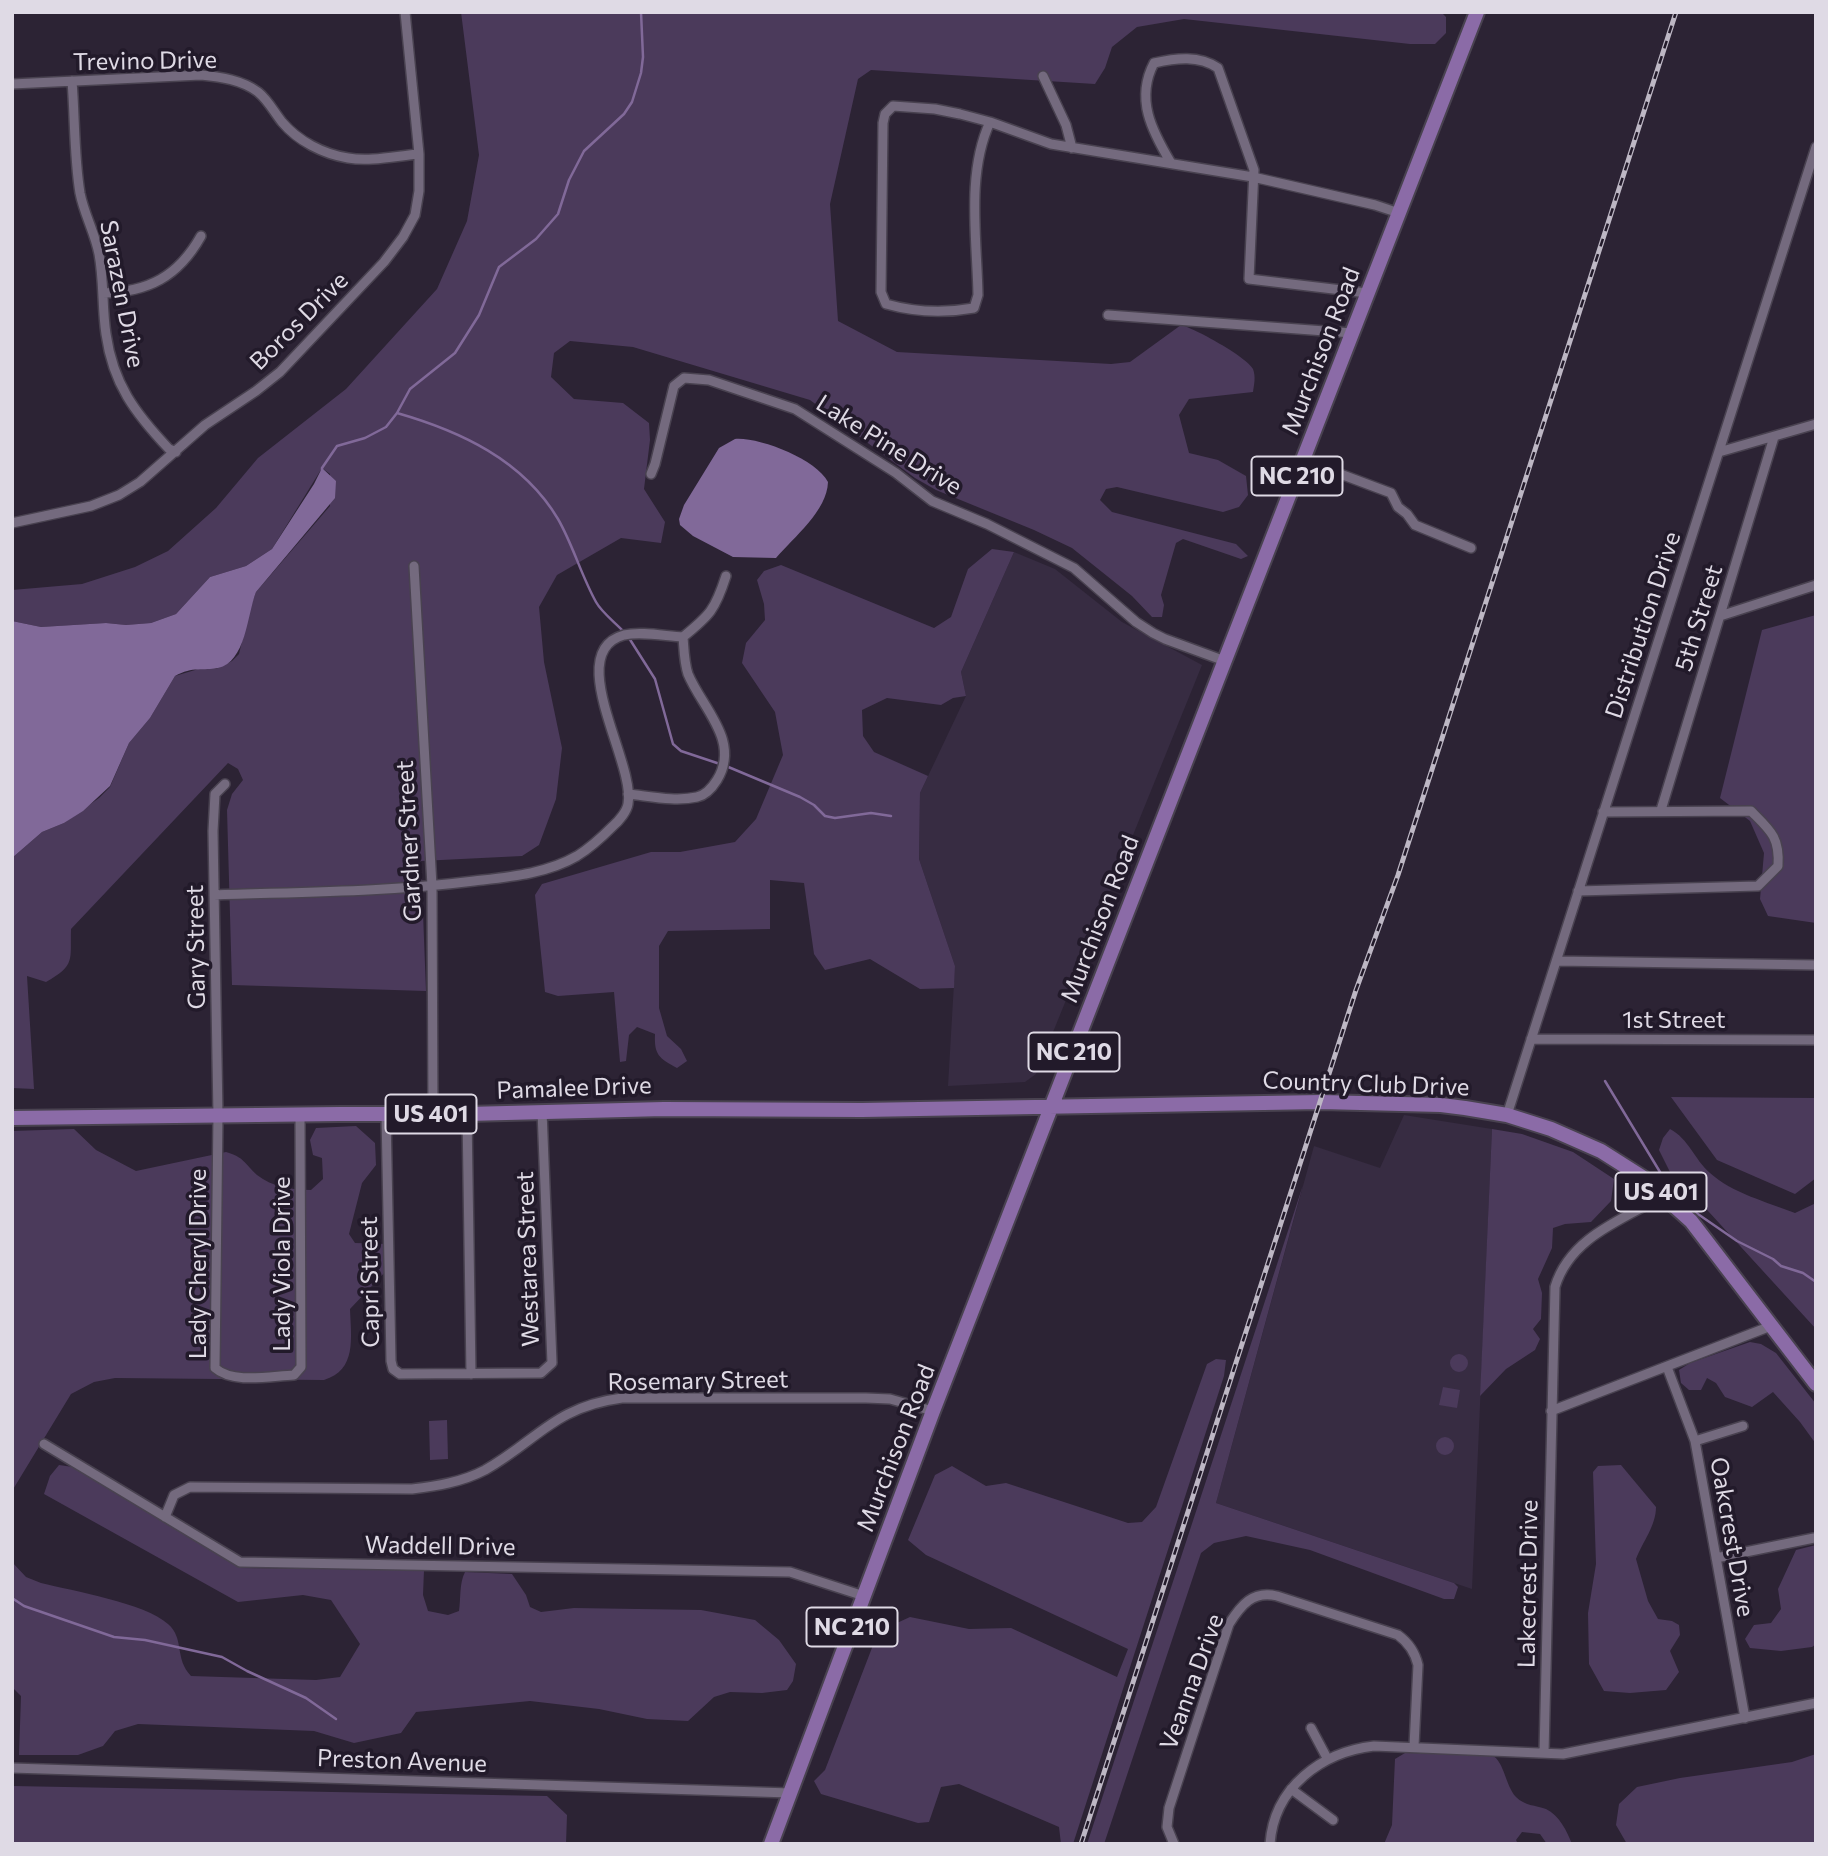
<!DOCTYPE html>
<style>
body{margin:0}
#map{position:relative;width:1828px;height:1856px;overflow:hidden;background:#2c2334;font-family:Commissioner,sans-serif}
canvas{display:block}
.frame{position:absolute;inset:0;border:14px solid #dfdae5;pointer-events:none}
</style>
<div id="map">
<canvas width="1828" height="1856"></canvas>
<div class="frame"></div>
</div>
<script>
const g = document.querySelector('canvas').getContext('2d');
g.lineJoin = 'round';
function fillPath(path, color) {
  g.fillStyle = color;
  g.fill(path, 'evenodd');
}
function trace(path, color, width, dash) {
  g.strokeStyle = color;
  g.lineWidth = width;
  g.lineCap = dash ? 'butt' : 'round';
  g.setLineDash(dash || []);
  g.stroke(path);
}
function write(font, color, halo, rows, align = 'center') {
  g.font = font + ' Commissioner,sans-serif';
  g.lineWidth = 7;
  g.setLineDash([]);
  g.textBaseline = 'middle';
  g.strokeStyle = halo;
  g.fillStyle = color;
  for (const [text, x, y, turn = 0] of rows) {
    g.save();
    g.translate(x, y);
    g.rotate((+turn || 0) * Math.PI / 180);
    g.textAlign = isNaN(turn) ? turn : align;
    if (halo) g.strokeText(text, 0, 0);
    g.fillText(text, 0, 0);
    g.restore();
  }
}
const built = new Path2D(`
 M1014,552L1055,569L1122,622L1202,665L1036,1074L1025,1082L948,1086L955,966L919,859L920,793L966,696L961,672Z
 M1404,1115L1492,1129L1472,1589L1216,1503L1314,1146L1380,1168Z`);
const green = new Path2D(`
 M461,12H1441L1446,17V33L1435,44H1410L1184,19L1137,27L1112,47L1105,68L1095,84L871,70L858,79L830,204L838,321L897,352L1111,364L1130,362L1181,325C1194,328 1247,357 1253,369C1256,377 1254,385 1253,392L1189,399L1179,415L1189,453L1218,460L1246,476L1248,495L1239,507L1223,512L1117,487L1106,489L1100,500L1112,512L1236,544L1248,556L1241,559L1183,539L1176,543L1161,595L1164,605L1162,617H1152L1132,596L1072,548L1034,530L936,490L915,478L810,400L633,347L570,341L554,353L551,377L574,399L623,403L649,423L650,440L644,489L665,522L661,543L621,538L557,575L539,607L544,662L562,748L556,799L539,845L522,856L421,861L426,991L232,985L227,810L232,794L243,780L238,769L228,763L71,929C70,960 76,965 46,982L27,976L34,1089L12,1088V858L42,832L64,823L99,798L110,787L129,743L150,718L175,676L205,667L216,669L232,661L239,654L249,611L256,592L330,506V474L322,468L272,549L246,566L210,577L176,614L151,623L126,625L106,623L41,627L12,621V590L82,584L135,567L168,551L216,508L258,458L346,389L437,289L467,221L479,155Z
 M992,549L1014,552L961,672L966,696L953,698L941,705L887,698L862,710L863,736L874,752L928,776L920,793L919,859L955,966L954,988L920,989L870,959L825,970L814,954L804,883L770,880V929L668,931L659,946V1008L667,1036L681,1049L687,1061L677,1068C659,1058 654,1055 655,1034L637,1027L629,1035L626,1061L620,1062L614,992L558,996L545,992L535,895L542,884L651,852H680L735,842L756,819L783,755L775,712L742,663L746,643L765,620L764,604L757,580L764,571L781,565L934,628L951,617L968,569Z
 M1816,615V923L1768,916L1760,899L1764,853L1750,821L1720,798L1762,630Z
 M1671,1097L1816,1098V1178L1795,1194L1717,1160Z
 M356,1126L375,1143L376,1165L362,1183L349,1234L355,1243L387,1244L386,1271L350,1309C351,1338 357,1370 324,1380L115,1378L94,1382L71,1394L12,1491V1131L74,1129L96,1150L136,1171L226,1152C244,1157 244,1163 257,1175C272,1187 293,1190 311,1190L323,1179L322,1158L313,1155L310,1140L316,1128Z
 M1492,1129L1522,1134L1573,1152L1614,1179L1611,1201L1591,1222L1565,1224L1553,1228L1552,1248L1538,1279L1542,1293L1541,1319L1533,1329L1540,1339L1535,1350L1506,1369L1480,1396Z
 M1670,1129C1689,1139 1694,1159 1710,1173C1732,1193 1767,1202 1795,1213L1816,1203V1329L1698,1200L1672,1176L1659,1150L1663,1138Z
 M1303,1185L1216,1503L1454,1583L1458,1587L1454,1599H1444L1310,1550L1246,1536L1214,1543L1201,1553L1104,1844H1087Z
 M1750,1342L1761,1344L1776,1353L1816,1404V1444L1800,1422L1773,1392L1752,1407L1725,1397L1716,1383L1707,1378L1701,1390H1689L1681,1383L1679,1370L1690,1363Z
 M1450 1363a9 9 0 1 1 18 0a9 9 0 1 1-18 0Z
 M1216,1359L1226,1360L1224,1376L1073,1844H1061L1059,1827L959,1784L941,1787L929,1822L918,1823L821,1794L814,1781L825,1770L875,1640L886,1628L910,1617L969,1629L1011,1628L1117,1677L1128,1649L926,1555L908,1540L935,1475L952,1466L986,1486L1006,1483L1128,1523L1142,1522L1156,1507L1207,1364Z
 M1443,1387L1460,1390L1457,1408L1439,1405Z
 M447,1420L448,1459L430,1460L429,1421Z
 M1436 1446a9 9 0 1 1 18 0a9 9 0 1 1-18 0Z
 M59,1465L73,1467L241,1568L424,1570L423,1595L428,1611L448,1615L459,1611C461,1598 459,1584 465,1572L512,1574L526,1595L530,1607L541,1612L574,1608L701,1610L755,1620L779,1640L796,1664L793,1681L787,1690L762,1693L730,1692L714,1697L688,1721L647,1719L599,1709L530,1701L416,1712L401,1733L354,1743L314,1731L138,1724L115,1731L103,1746L78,1755H19L21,1696L12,1687V1562L26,1577L41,1583C73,1591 145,1603 168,1624C185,1639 174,1658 191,1676L316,1680L340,1677L360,1644L331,1600L303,1595L238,1602L44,1494L50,1476Z
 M1621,1465L1656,1507C1656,1526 1643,1541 1636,1559L1648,1601L1658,1619L1672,1621L1679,1625L1680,1635L1670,1651L1679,1672L1666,1690L1630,1693L1604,1691L1589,1664L1588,1613L1596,1564L1593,1472L1598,1466Z
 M1816,1545V1644L1812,1647L1781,1651L1750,1648L1745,1639L1754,1625L1771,1623L1781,1609L1778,1589L1796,1550Z
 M1405,1753L1492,1755C1505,1763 1505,1785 1516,1797C1525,1806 1535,1805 1546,1809C1559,1815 1567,1831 1572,1844H1547L1540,1834L1522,1832L1516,1840L1518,1844H1384L1392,1825L1395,1759Z
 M1816,1754V1844H1627L1616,1825L1619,1804L1637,1787L1680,1778L1792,1762Z
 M12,1786L547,1796L567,1815L566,1844H12Z`);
const water = new Path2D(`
 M735,439C759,437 816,459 828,482C827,511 794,537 776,558L733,557L693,536L680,525L679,519L684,505L719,448Z
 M322,468L336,481L335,498L256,592C247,615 246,662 218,668C203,671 193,666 175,676L150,718L129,743L110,786L83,811L64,823L42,832L12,858V621L41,627L106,623L126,625L151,623L176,614L210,577L246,566L272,549L314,484Z`);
const stream = new Path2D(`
 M397,413C460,431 523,460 558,519C573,545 581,575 596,602C602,613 616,623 625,633
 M322,471V468L337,446L365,438L386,427L397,413L410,389L455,353L479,315L499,267L536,239L558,214L569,180L584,151L624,114L632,102L641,73L643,57L641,12
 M629,638L655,679L673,744L681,751L720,764
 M726,766L800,797L814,805L825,816L835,818L871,813L891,816
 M1605,1081L1660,1172L1666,1190
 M1679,1201L1737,1241L1773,1259L1781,1266L1803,1273L1816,1282
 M12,1598L24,1606L114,1637L145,1640L222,1657L247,1671L306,1698L336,1719`);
const minor = new Path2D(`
 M1043,76L1066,125L1072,148
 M72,81C75,118 74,157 80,193C84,214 95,233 99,254C104,281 102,308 106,334C113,384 135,413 169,449L176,452
 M12,84L201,75C221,77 242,80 258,92C268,100 274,112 282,122C298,141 323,154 348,158C370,162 396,156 419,154
 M990,122C966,174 977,239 978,295L974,308C946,313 914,312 886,304L881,292L883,123L885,114L893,106L935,109L960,114L990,122L1051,144L1253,177L1375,205L1399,213
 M1171,163C1152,131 1135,99 1154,63C1176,58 1199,55 1218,68L1254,170L1249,279L1367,293
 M103,293C148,292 178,277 201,236
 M1108,315L1352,333
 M1719,452L1816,424
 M1303,460L1391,493L1398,507L1407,514L1415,525L1471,548
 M651,474L655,464L674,386L684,378L709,380L795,409L896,473L932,501L987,524L1074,568L1136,622L1153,633L1165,639L1225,661
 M12,523L91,506L119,495L140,482L205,425L256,391L280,372L384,262L403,237L415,215L419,191V154L405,12
 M414,566L432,886L433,1114
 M1720,616L1816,585
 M683,637C710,615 715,610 726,576
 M225,784L215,794L213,831L218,1115L215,1368C233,1384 270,1376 294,1375L301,1367L300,1115
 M628,794C649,796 675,802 697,797C706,795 712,788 717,780C741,741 702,708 688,674C684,662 684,648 683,637
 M1661,810L1774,437
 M1578,891L1758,886L1778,866C1780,837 1770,830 1751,811L1603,812
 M214,895C301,892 388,892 474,881C508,877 546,874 577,856C590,848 602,837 613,826C619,821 627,811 628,804C636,763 562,652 624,635C641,631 665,636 683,637
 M1557,961L1816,965
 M1531,1039L1816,1040
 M467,1114L471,1374
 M386,1115L391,1361L393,1369L400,1374L541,1373L552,1363L542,1111
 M1507,1115L1816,147
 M1667,1367L1695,1441L1745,1718
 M1551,1411L1771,1326
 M1695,1441L1743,1426
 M44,1444L240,1562L790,1572L864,1596
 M165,1517L174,1495L190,1487L412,1489C437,1486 462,1482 485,1470C538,1440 554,1407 622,1398H866L890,1399L933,1411
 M1716,1558L1814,1538
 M1311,1728L1327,1758
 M1544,1753L1555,1287C1570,1237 1622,1220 1665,1195
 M12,1768L790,1793
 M1291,1789L1333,1820
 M1174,1844L1167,1827L1169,1808L1229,1624C1241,1605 1253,1590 1277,1596L1398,1635C1409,1643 1415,1652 1418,1665L1414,1746
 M1270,1844C1274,1787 1322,1752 1374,1746L1563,1754L1816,1703`);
const primary = new Path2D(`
 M12,1118L339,1114H467L664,1109L862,1110L1321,1102L1441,1105L1465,1108L1507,1115L1551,1129L1601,1151L1642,1177L1691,1221L1816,1384
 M771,1844L933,1411L1477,12`);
const rail = new Path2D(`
 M1081,1844L1356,990L1398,875L1676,12`);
const shields = [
 [1297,476,91],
 [1074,1052,91],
 [431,1114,91],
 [1661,1192,91],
 [852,1627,91]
];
const shieldNames = [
 ["NC 210",1297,476],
 ["NC 210",1074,1052],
 ["US 401",431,1114],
 ["US 401",1661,1192],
 ["NC 210",852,1627]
];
const streetNames = [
 ["Trevino Drive",145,61,-1],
 ["Sarazen Drive",122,294,79],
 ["Boros Drive",299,321,-45],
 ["Murchison Road",1321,351,-69],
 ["Lake Pine Drive",889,445,32],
 ["5th Street",1699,618,-73],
 ["Distribution Drive",1643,625,-72],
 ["Gardner Street",409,841,-93],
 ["Murchison Road",1100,919,-69],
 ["Gary Street",196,947,-91],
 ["1st Street",1674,1020],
 ["Country Club Drive",1366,1084,2],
 ["Pamalee Drive",574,1088,-2],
 ["Westarea Street",528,1259,-92],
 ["Lady Cheryl Drive",198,1264,-90],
 ["Lady Viola Drive",282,1264,-90],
 ["Capri Street",370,1282,-91],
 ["Rosemary Street",698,1381,-1],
 ["Murchison Road",896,1448,-69],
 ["Oakcrest Drive",1732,1537,80],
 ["Waddell Drive",440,1546,1],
 ["Lakecrest Drive",1528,1584,-89],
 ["Veanna Drive",1192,1682,-70],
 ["Preston Avenue",402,1761,2]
];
fillPath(built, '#372c42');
fillPath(green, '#4b3a5b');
fillPath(water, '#816999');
trace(stream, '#816999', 2.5);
trace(minor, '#494250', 12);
trace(primary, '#494250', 18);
trace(minor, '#746a7e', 9);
trace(primary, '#8b6ba7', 14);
trace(rail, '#bdb7c4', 5);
trace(rail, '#221a2a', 2.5, [8]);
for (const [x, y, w] of shields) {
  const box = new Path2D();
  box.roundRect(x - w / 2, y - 19.5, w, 39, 5);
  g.fillStyle = '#221a2a';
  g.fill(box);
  trace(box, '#dfdae5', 2);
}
write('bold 23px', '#dfdae5', null, shieldNames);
write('24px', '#dfdae5', '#221a2a', streetNames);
</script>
